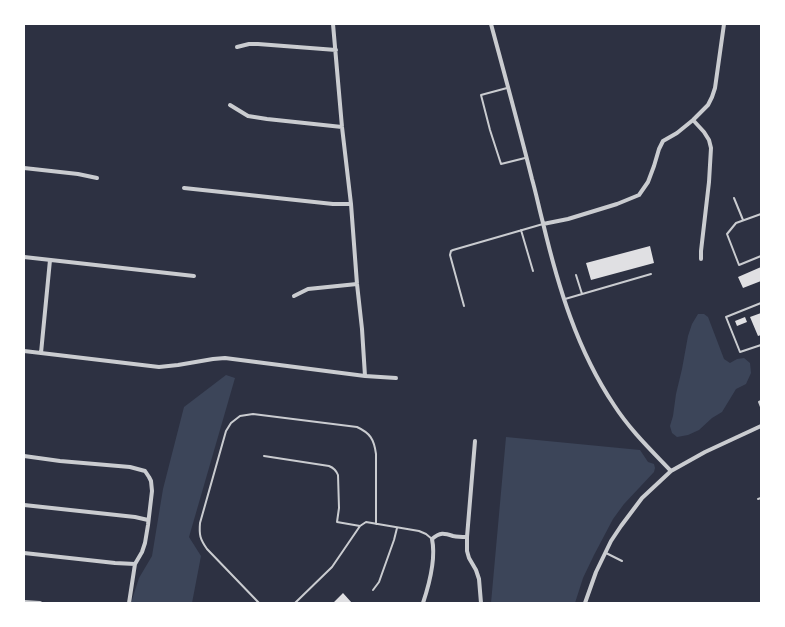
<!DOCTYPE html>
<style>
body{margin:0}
#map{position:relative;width:785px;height:627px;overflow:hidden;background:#2d3142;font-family:"Nunito Sans",sans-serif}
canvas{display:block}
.frame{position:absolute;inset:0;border:25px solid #fff;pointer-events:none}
</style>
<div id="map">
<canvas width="785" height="627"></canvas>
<div class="frame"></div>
</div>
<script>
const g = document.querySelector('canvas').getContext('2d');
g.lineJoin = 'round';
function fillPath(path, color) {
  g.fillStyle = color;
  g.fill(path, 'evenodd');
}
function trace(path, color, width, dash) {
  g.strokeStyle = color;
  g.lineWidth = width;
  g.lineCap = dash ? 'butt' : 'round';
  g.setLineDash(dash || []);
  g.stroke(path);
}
const green = new Path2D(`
 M698,314H704L708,317L724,359L730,363L737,359L744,358L750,363L751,373L746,384L736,389L722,412L712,418L699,430L688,435L677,437L672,433L670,426L673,416L676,394L682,369L688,336L692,324Z
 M226,375L235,378L189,537L201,556L192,603H131L139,578L152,556L163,489L184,407Z
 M506,437L640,450L648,462L654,464L655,468L654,472L624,504L613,519L594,555L583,578L575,603H491Z`);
const building = new Path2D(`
 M650,246L654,263L591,280L586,263Z
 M761,267V281L743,288L738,277Z
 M761,313V335L758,336L750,317Z
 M745,317L747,322L737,326L735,321Z
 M343,593L352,603H333Z`);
const service = new Path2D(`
 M507,88L481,95L490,130L501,164L525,158
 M734,198L743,220
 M761,214L736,223L727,234L739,265L761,256
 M521,230L533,271
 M576,275L582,294
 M565,299L651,274
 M761,303L726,317L740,352L761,345
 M464,306L450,255L451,251L453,250L543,224
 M761,401L759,402L761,407
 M264,456L329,466C334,468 336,470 338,475L339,508L337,522L360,526
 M758,499L761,498
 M606,553L622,561
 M373,590L379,582L394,540L397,528
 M259,603L207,549C200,539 199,535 200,523L226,431L231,423L240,416L253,414L357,427C370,433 374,439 376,454V524
 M295,603L332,567L360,526L366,522L419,531L426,534L432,539`);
const minor = new Path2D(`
 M333,24L342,127L351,204L357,284L362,329L365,376
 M491,24C505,76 519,127 532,179C536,193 539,208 543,223C558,286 577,350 614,405C630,430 651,450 671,471
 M237,47L249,44H258L336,50
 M230,105L248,116L267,119L342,127
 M693,120L704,132L709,140L711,148L709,182L701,251V259
 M24,168L78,174L97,178
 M184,188L333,204H351
 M543,224L568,219L617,204L639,195L648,182L654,166L659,149L663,141L677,133L693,120L708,105L712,97L715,88L724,24
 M24,257L194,276
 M294,296L308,289L357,284
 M24,351L159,367L178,365L213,359L225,358L365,376L396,378
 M41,353L50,260
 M475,441L467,537V551L469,558L476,570L479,579L481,603
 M24,456L60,461L130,467L145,471L149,477L151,481L152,491L148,525L145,543L142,552L135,564L129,603
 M24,505L135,517L148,520
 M24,553L115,563L135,564
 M24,602L40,603
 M423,603C429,585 436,558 432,539C440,532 444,533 453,536C458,537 463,537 467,537
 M585,603L596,572L611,541L621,526L642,498L671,471L705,452L761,426`);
fillPath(green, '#3c4559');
fillPath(building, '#e0e0e3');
trace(service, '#caccd0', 2);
trace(minor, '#caccd0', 4);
</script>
